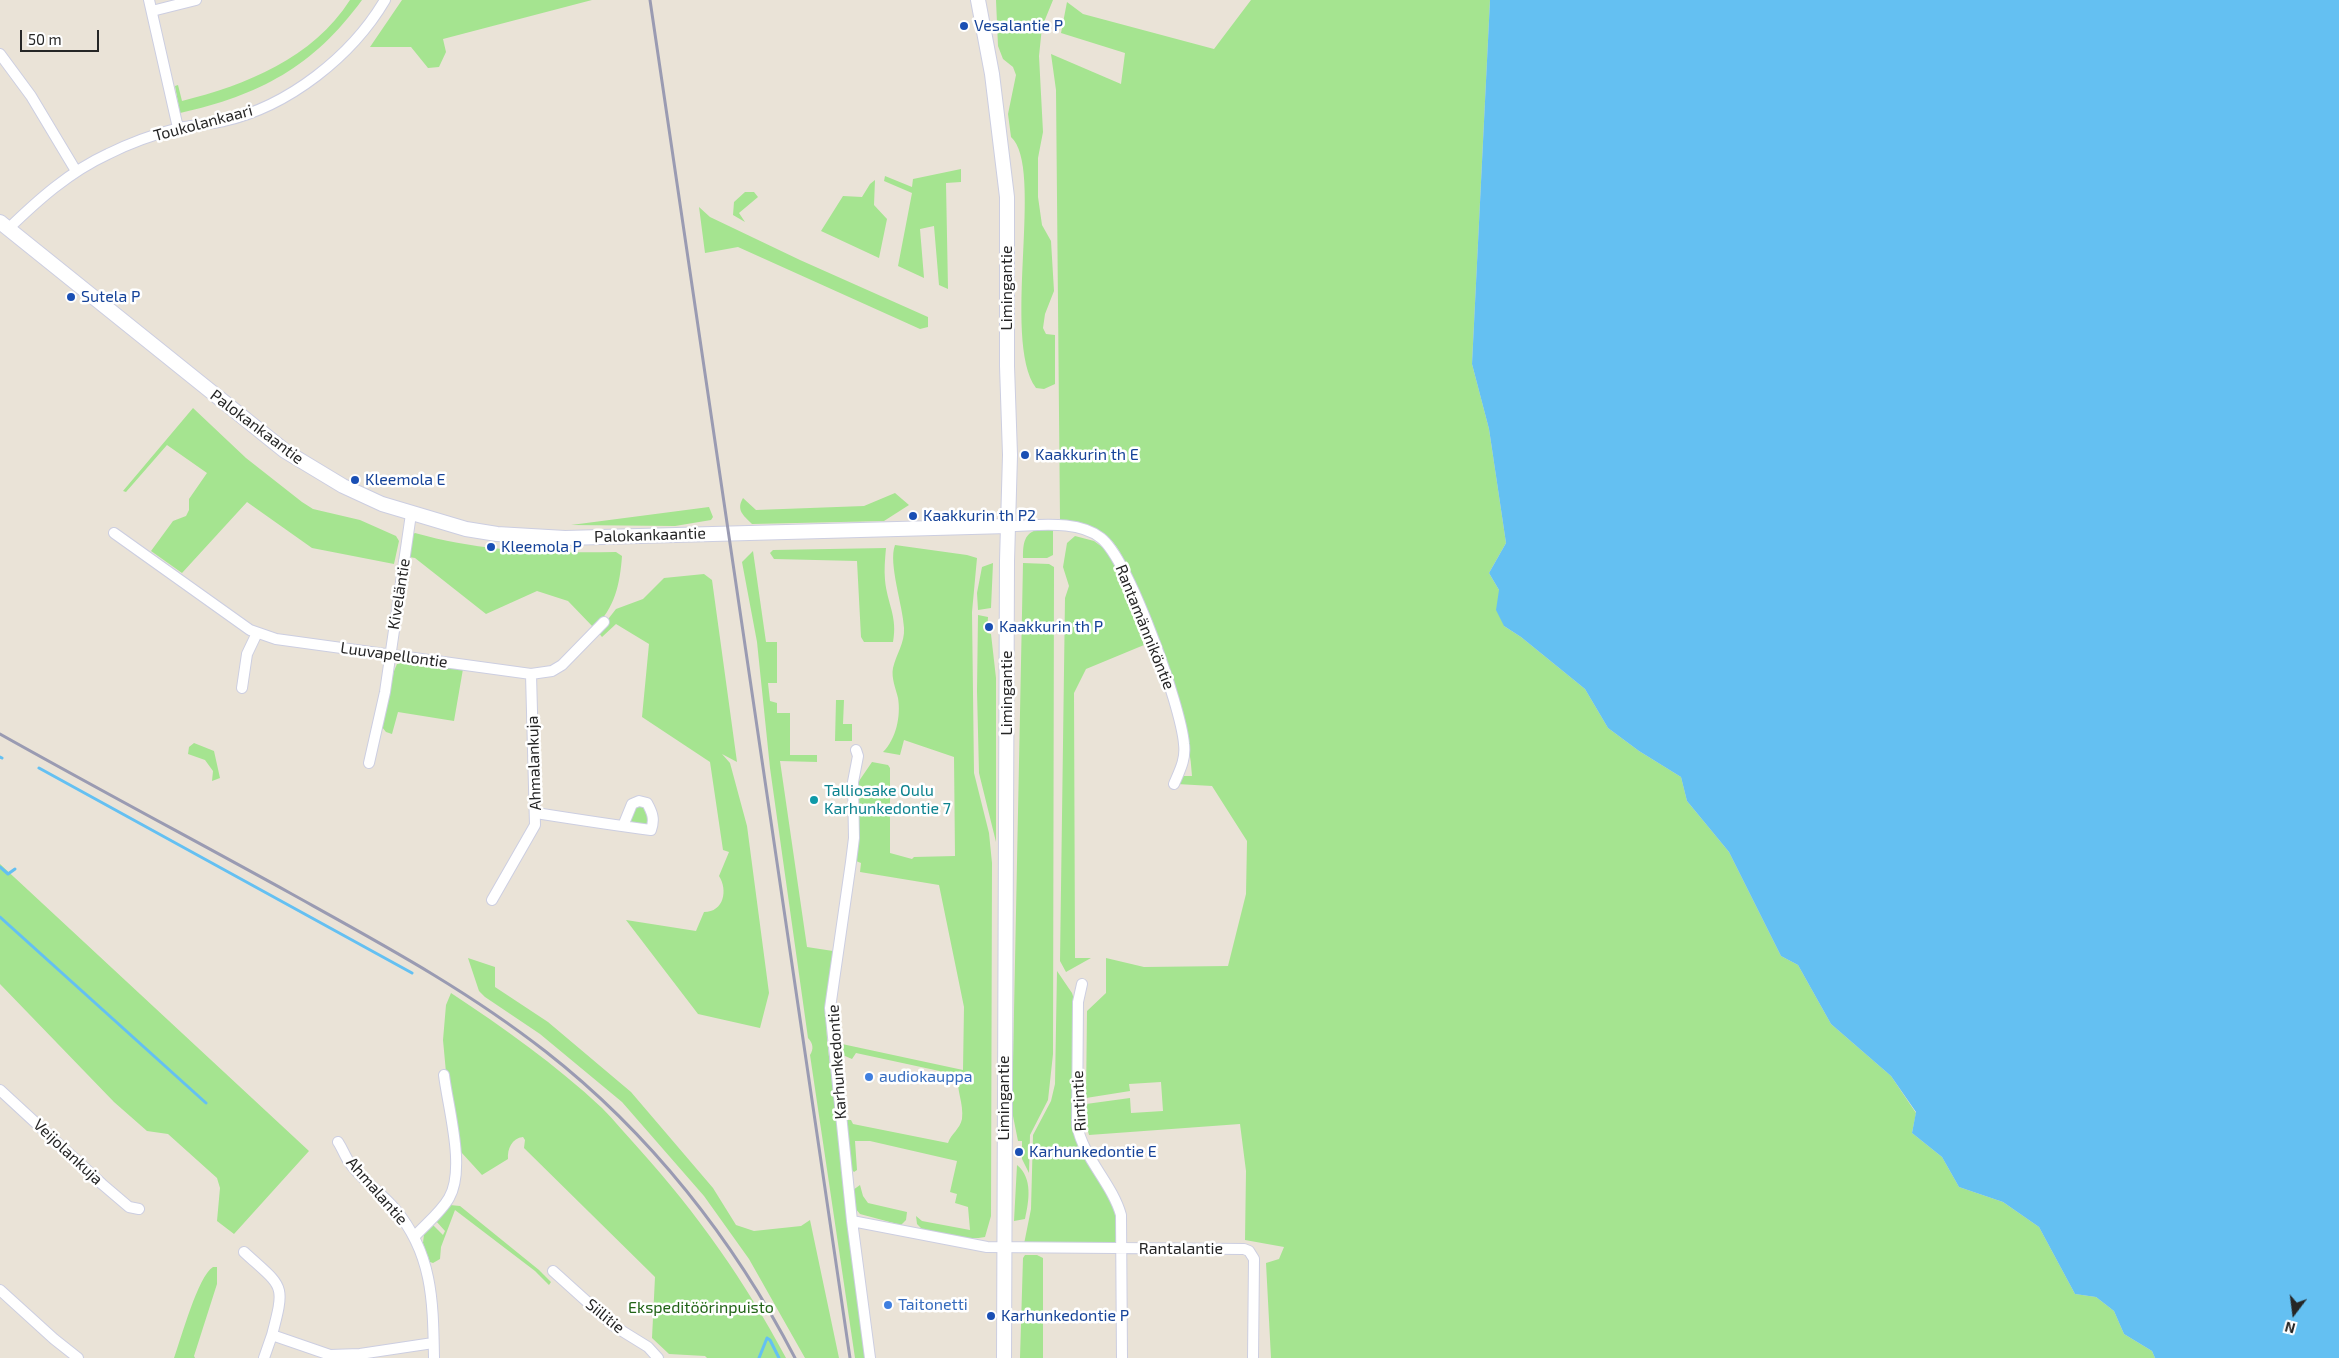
<!DOCTYPE html>
<meta charset="utf-8">
<style>
body{margin:0}
#map{position:relative;width:2339px;height:1358px;overflow:hidden;background:#eae3d7;font-family:"Exo 2",sans-serif}
canvas{display:block}
.north{position:absolute;left:2269px;top:1288px;width:50px;height:50px;-webkit-text-stroke:4px #fff;paint-order:stroke;rotate:195deg;font-size:14px;font-weight:700;line-height:20px;text-align:center;color:#262626}
.north::after{content:'';display:block;margin:auto;width:18px;height:22px;background:#262626;clip-path:polygon(50% 0,100% 100%,50% 72%,0 100%)}
.scale{position:absolute;left:20px;top:30px;width:79px;height:22px;box-sizing:border-box;border:2px solid #262626;border-top:0;padding-left:6px;font-size:15px;line-height:18px;white-space:nowrap;color:#262626;-webkit-text-stroke:4px #fff;paint-order:stroke}
</style>
<div id="map">
<canvas width="2339" height="1358"></canvas>
<div class="north">N</div>
<div class="scale">50 m</div>
</div>
<script>
const g = document.querySelector('canvas').getContext('2d');
g.lineJoin = 'round';
function fillPath(path, color) {
  g.fillStyle = color;
  g.fill(path, 'evenodd');
}
function trace(path, color, width, dash) {
  g.strokeStyle = color;
  g.lineWidth = width;
  g.lineCap = dash ? 'butt' : 'round';
  g.setLineDash(dash || []);
  g.stroke(path);
}
function write(font, color, halo, rows, align = 'center') {
  g.font = font + ' "Exo 2",sans-serif';
  g.lineWidth = 5;
  g.setLineDash([]);
  g.textBaseline = 'middle';
  g.strokeStyle = halo;
  g.fillStyle = color;
  for (const [text, x, y, turn = 0] of rows) {
    g.save();
    g.translate(x, y);
    g.rotate((+turn || 0) * Math.PI / 180);
    g.textAlign = isNaN(turn) ? turn : align;
    if (halo) g.strokeText(text, 0, 0);
    g.fillText(text, 0, 0);
    g.restore();
  }
}
const green = new Path2D(`
 M350,0H362C313,67 260,95 180,113L175,86L178,85L182,101C246,85 313,58 350,0Z
 M402,0H592L443,39L446,52L439,67L428,68L411,47H370Z
 M996,0H1053L1042,27L1039,56L1043,132L1038,158V197L1042,225L1051,241L1054,291L1045,314L1043,328L1046,334L1055,335V384L1044,389L1036,388C1001,339 1045,167 1011,137L1008,114L1016,75L1013,67L1003,59L998,46Z
 M1251,0H1490L1472,364L1489,429L1506,543L1489,573L1499,590L1504,626L1521,637L1585,689L1608,728L1639,751L1681,777L1687,801L1729,852L1781,956L1798,965L1831,1024L1891,1076L1916,1113L1912,1133L1942,1157L1959,1187L2003,1202L2039,1227L2075,1294L2096,1297L2114,1311L2124,1334L2152,1351L2155,1358H1271L1266,1263L1279,1259L1284,1247L1245,1240L1246,1171L1240,1124L1089,1135L1086,1123V1104L1130,1098L1131,1113L1163,1111L1161,1082L1129,1084L1130,1091L1086,1098L1087,1011L1106,993V958L1144,967L1228,966L1246,894L1247,841L1212,786L1177,784L1182,776H1192C1190,737 1177,701 1165,664C1155,634 1146,604 1131,575C1126,564 1119,547 1110,539C1096,526 1076,528 1060,520L1056,90L1051,54L1121,84L1125,53L1061,33L1067,2L1083,14L1214,49Z
 M961,169V182L946,183L948,289L939,285L934,226L920,229L924,278L898,266L912,193L884,181L885,176L912,187L913,179Z
 M875,180L874,205L887,219L879,258L821,231L843,196L862,197L870,184Z
 M745,192H754L758,197L739,213L745,222L733,215L734,202Z
 M699,207L710,217L800,260L928,317V327L920,329L738,247L705,253Z
 M193,408L246,458L302,502L313,509L360,520L396,536L399,541L394,564L312,548L247,502L182,573L151,551L173,521L186,516L189,510V499L207,473L167,445L126,492L123,491Z
 M895,493L909,505L884,521L752,524C743,515 736,510 743,498L756,510L864,506Z
 M709,507L713,517L711,520L675,526L571,525Z
 M1039,529L1053,530V555L1047,558H1023C1023,543 1024,533 1039,529Z
 M415,533C482,552 547,553 616,552L622,556C620,584 615,608 594,628L568,601L537,591L486,614L415,558L409,557L413,534Z
 M1075,536L1094,541L1109,552L1144,645L1086,669L1074,693L1075,958H1091L1066,972L1060,961L1065,598L1069,586L1063,567L1067,543Z
 M895,545L967,555L977,558L972,612L974,773L989,833L992,863L991,1216L985,1237C964,1241 943,1234 922,1229L917,1224L916,1216L922,1221L970,1230L968,1207L955,1203L957,1194L950,1192L957,1161L870,1141H855L857,1170L854,1172L850,1168L847,1120H851L853,1124L948,1143C951,1134 960,1129 962,1119C964,1103 956,1090 958,1075L856,1053L852,1059L838,1053L837,1043L842,1041V1044L963,1070L964,1007L939,885L860,872L861,863L856,861L859,781L872,762L888,765L890,768V853L912,859L914,857L955,856L954,757L904,740L900,755L883,752C896,739 901,716 898,698C896,689 891,678 893,668C896,654 905,643 904,628C903,606 888,563 895,545Z
 M886,548C885,559 884,570 885,580C887,603 898,617 893,642H864L861,637L857,561L774,559L770,553L773,550Z
 M753,551L766,642H777V683H768L770,701L777,703V713H790V755H817V762L780,761L807,947L833,951L826,1009L827,1040L865,1358H855L810,1055C814,1049 813,1043 808,1038L770,768L757,642L742,562Z
 M993,563L991,608L978,610L977,593L982,567Z
 M1023,563L1049,564L1054,567V571L1053,1054L1048,1100L1030,1135L1029,1173L1022,1159V1141H1018L1012,1111Z
 M704,574L712,580L737,762L722,754L730,763L747,826L769,993L760,1028L698,1014L626,920L696,931L704,912C724,912 728,890 719,876L729,852L723,850L710,762L642,717L649,644L616,624L602,637L598,632L616,609L643,599L664,578Z
 M978,615L988,617L987,633L991,634L996,678V842L979,773L977,691Z
 M404,661L463,669L454,721L398,712L392,734L386,732L382,727L394,671L397,664Z
 M836,700H844L843,724H852V741H835Z
 M194,743L214,751L220,778L212,781L213,771L205,760L188,754L189,747Z
 M637,804L646,808L649,825L629,822Z
 M0,864L309,1151L234,1234L217,1221L220,1188L217,1178L168,1134L147,1131L114,1102L0,984Z
 M468,958L495,967V987L548,1022L631,1092L713,1188L736,1225L754,1231L801,1226L810,1220L839,1358H805L749,1259L704,1196L622,1102L540,1034L485,997L479,991Z
 M1057,971L1072,993L1074,999V1124L1111,1199L1118,1217V1240L1115,1243L1024,1244L1031,1209L1033,1135L1051,1101L1055,1084Z
 M451,993C504,1028 555,1064 602,1108C615,1121 627,1136 640,1150C697,1213 746,1283 786,1358H707L705,1356L669,1354L652,1338L655,1277L524,1148L525,1140L523,1137C512,1138 507,1149 508,1159L482,1175L461,1152L455,1115L448,1094L443,1040L446,1005Z
 M1017,1165C1033,1178 1029,1201 1025,1219L1014,1221Z
 M860,1185L863,1196L868,1203L907,1212L906,1220L901,1225L860,1214L855,1208L853,1190Z
 M450,1205L460,1206L539,1270L551,1282L549,1285L535,1271L455,1210L441,1247L440,1259L433,1263L430,1262L423,1243L424,1234L433,1225L443,1235L445,1231L436,1221Z
 M1025,1255H1037L1043,1258V1358H1020L1023,1258Z
 M213,1267H217V1284L194,1356L195,1358H174C181,1339 198,1276 213,1267Z`);
const water = new Path2D(`
 M1490,0H2339V1358H2155L2152,1351L2124,1334L2114,1311L2096,1297L2075,1294L2039,1227L2003,1202L1959,1187L1942,1157L1912,1133L1916,1112L1891,1076L1831,1024L1798,965L1781,956L1729,852L1687,801L1681,777L1639,751L1608,728L1585,689L1521,637L1504,626L1496,610L1499,590L1489,573L1506,543L1489,429L1472,364Z`);
const stream = new Path2D(`
 M0,757L2,758
 M39,768L412,973
 M0,867L8,874L15,869
 M0,917L206,1103
 M759,1358L767,1338L770,1340L779,1358`);
const minor = new Path2D(`
 M149,0L178,128
 M152,11L196,0
 M0,54L31,96L76,171
 M8,229C38,200 69,172 108,154C130,143 155,134 179,128C194,125 209,124 224,121C289,106 352,56 385,0
 M1008,526C1036,526 1077,519 1101,538C1129,560 1181,706 1184,744C1186,759 1180,770 1174,784
 M114,533L250,630L276,639L531,674L552,671L562,665L604,622
 M242,688L247,654L257,633
 M856,750L858,756L853,782L854,838L851,862L830,1008L852,1221L987,1247L1244,1249L1249,1251L1254,1259L1253,1358
 M369,763L385,692L411,514
 M536,813C574,819 613,825 651,830C655,819 652,812 647,803L639,801L632,804L623,826
 M492,900L535,825L531,674
 M1082,984L1078,1002L1077,1125C1083,1158 1112,1183 1121,1215L1122,1358
 M0,1090L102,1184L129,1207L139,1209
 M338,1142C342,1148 345,1156 349,1162C361,1180 381,1192 395,1209C433,1254 433,1302 434,1358
 M852,1221L870,1358
 M415,1236C426,1224 441,1212 449,1198C466,1169 448,1108 444,1075
 M244,1252C283,1288 286,1282 272,1335L330,1355L360,1354L433,1343
 M553,1271L614,1326L648,1347L658,1358
 M0,1290L54,1339L78,1358
 M264,1358L272,1335`);
const secondary = new Path2D(`
 M978,0L992,74L1007,197V366L1010,455L1007,561L1004,1358
 M0,222L285,451L343,486L382,504L466,529L497,534L565,538L1008,526`);
const rail = new Path2D(`
 M650,0L850,1358
 M0,734C96,788 194,840 290,893C378,942 466,989 545,1051C650,1133 734,1240 795,1358`);
const markers = [
 [964,26,5,"#1a4fb4"],
 [71,297,5,"#1a4fb4"],
 [1025,455,5,"#1a4fb4"],
 [355,480,5,"#1a4fb4"],
 [913,516,5,"#1a4fb4"],
 [491,547,5,"#1a4fb4"],
 [989,627,5,"#1a4fb4"],
 [814,800,5,"#0f9aa8"],
 [869,1077,5,"#3f7fe0"],
 [1019,1152,5,"#1a4fb4"],
 [888,1305,5,"#3f7fe0"],
 [991,1316,5,"#1a4fb4"]
];
const transitNames = [
 ["Vesalantie P",974,26],
 ["Sutela P",81,297],
 ["Kaakkurin th E",1035,455],
 ["Kleemola E",365,480],
 ["Kaakkurin th P2",923,516],
 ["Kleemola P",501,547],
 ["Kaakkurin th P",999,627],
 ["Karhunkedontie E",1029,1152],
 ["Karhunkedontie P",1001,1316]
];
const streetNames = [
 ["Toukolankaari",203,123,-15],
 ["Limingantie",1007,288,-90],
 ["Palokankaantie",257,427,37],
 ["Palokankaantie",650,535,-2],
 ["Kiveläntie",399,594,-81],
 ["Rantamänniköntie",1145,627,68],
 ["Luuvapellontie",394,655,8],
 ["Limingantie",1007,693,-90],
 ["Ahmalankuja",534,763,-92],
 ["Karhunkedontie",837,1062,-94],
 ["Limingantie",1004,1098,-90],
 ["Rintintie",1079,1101,-93],
 ["Veijolankuja",68,1152,43],
 ["Ahmalantie",377,1191,49],
 ["Rantalantie",1181,1249],
 ["Siilitie",605,1316,39]
];
const cultureNames = [
 ["Talliosake Oulu",824,791],
 ["Karhunkedontie 7",824,809]
];
const shopNames = [
 ["audiokauppa",879,1077],
 ["Taitonetti",898,1305]
];
const parkNames = [
 ["Ekspeditöörinpuisto",701,1308]
];
fillPath(green, '#a5e490');
fillPath(water, '#64c0f2');
trace(stream, '#64c0f2', 3);
trace(minor, '#cccee1', 12);
trace(secondary, '#cccee1', 16);
trace(minor, '#fff', 10);
trace(secondary, '#fff', 14);
trace(rail, '#9a9bb2', 3);
for (const [x, y, r, color] of markers) {
  const dot = new Path2D();
  dot.arc(x, y, r, 0, 2 * Math.PI);
  g.fillStyle = color;
  g.fill(dot);
  trace(dot, '#fff', 2);
}
write('16px', '#164399', '#fff', transitNames, 'left');
write('16px', '#262626', '#fff', streetNames);
write('16px', '#0d838f', '#fff', cultureNames, 'left');
write('16px', '#366cbe', '#fff', shopNames, 'left');
write('16px', '#206316', '#fff', parkNames);
</script>
